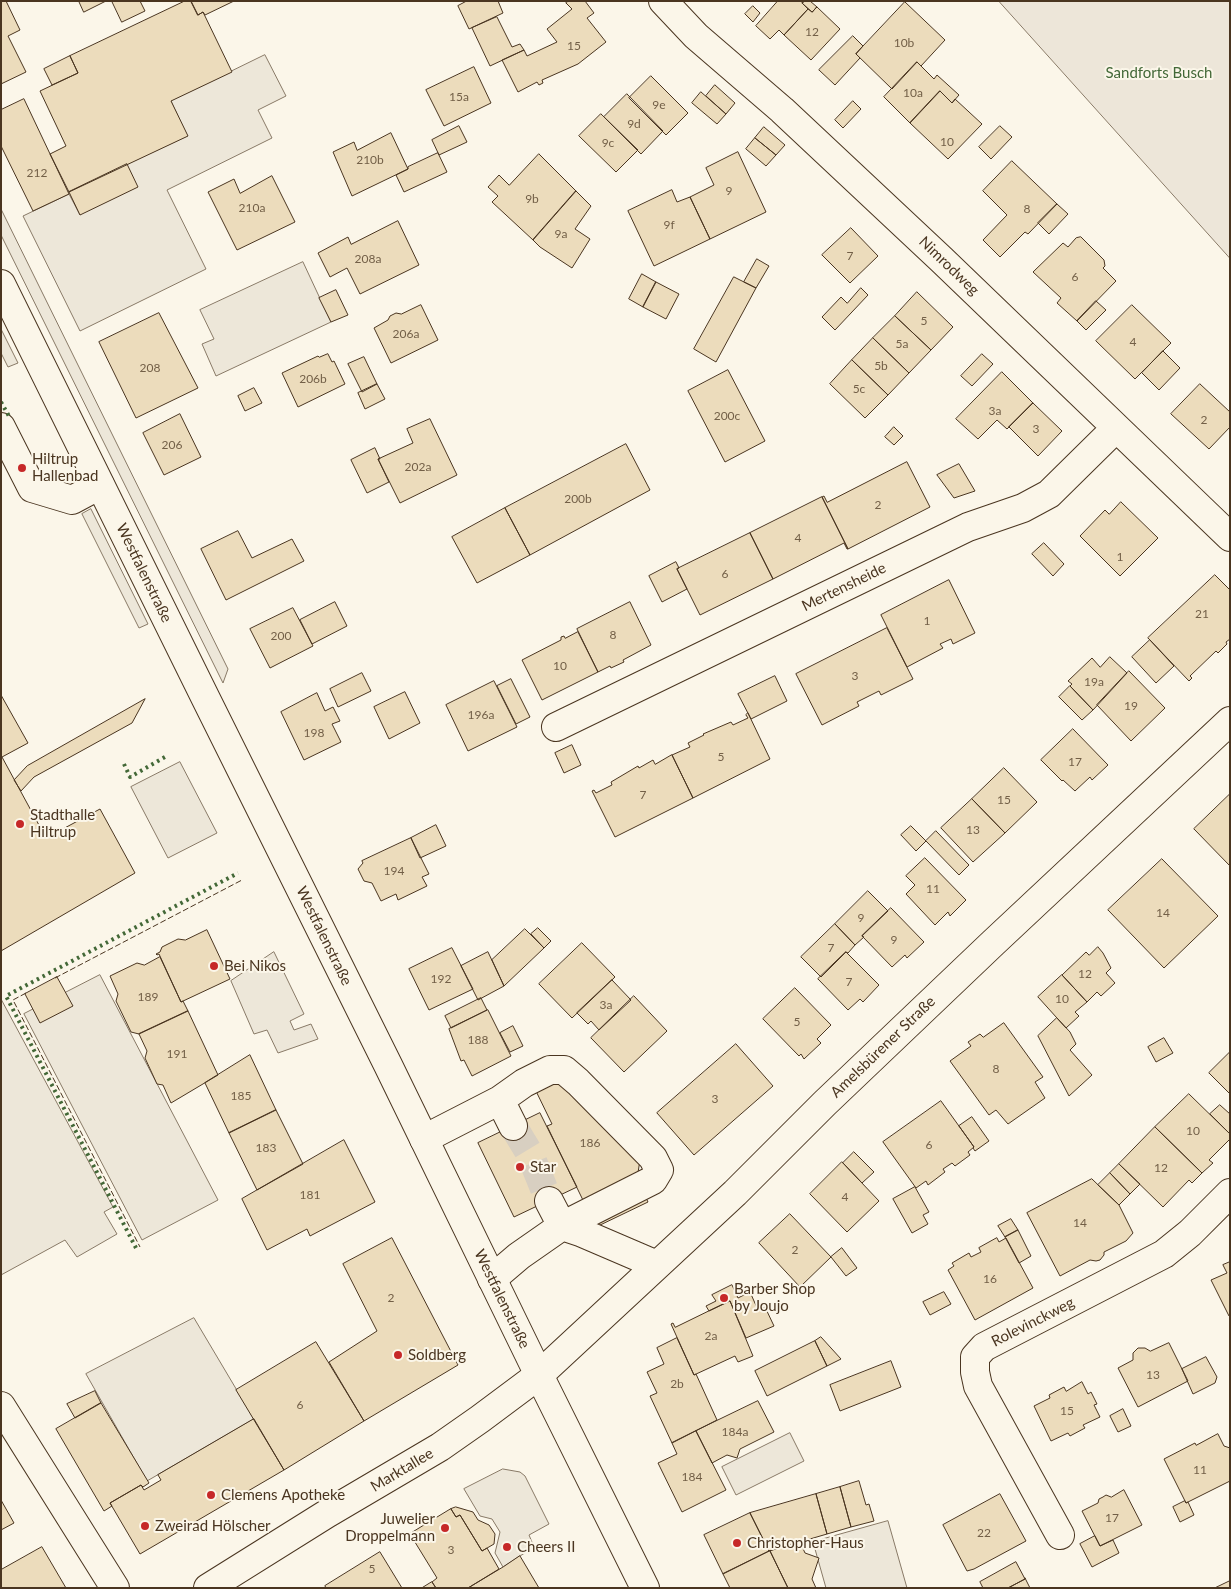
<!DOCTYPE html>
<meta charset="utf-8">
<style>
body{margin:0}
#map{position:relative;width:1231px;height:1589px;overflow:hidden;background:#fbf6e9;font-family:Lato,sans-serif}
canvas{display:block}
.frame{position:absolute;inset:0;border:2px solid #4a3520;pointer-events:none}
</style>
<div id="map">
<canvas width="1231" height="1589"></canvas>
<div class="frame"></div>
</div>
<script>
const g = document.querySelector('canvas').getContext('2d');
g.lineJoin = 'round';
function fillPath(path, color) {
  g.fillStyle = color;
  g.fill(path, 'evenodd');
}
function trace(path, color, width, dash) {
  g.strokeStyle = color;
  g.lineWidth = width;
  g.lineCap = dash ? 'butt' : 'round';
  g.setLineDash(dash || []);
  g.stroke(path);
}
function write(font, color, halo, rows, align = 'center') {
  g.font = font + ' Lato,sans-serif';
  g.lineWidth = 4;
  g.setLineDash([]);
  g.textBaseline = 'middle';
  g.strokeStyle = halo;
  g.fillStyle = color;
  for (const [text, x, y, turn = 0] of rows) {
    g.save();
    g.translate(x, y);
    g.rotate((+turn || 0) * Math.PI / 180);
    g.textAlign = isNaN(turn) ? turn : align;
    if (halo) g.strokeText(text, 0, 0);
    g.fillText(text, 0, 0);
    g.restore();
  }
}
const green = new Path2D(`
 M999,1H1230V258Z`);
const parking = new Path2D(`
 M265,55L286,96L258,110L272,138L167,190L206,269L80,331L23,216L69,194L80,215L127,164L187,136L171,101Z
 M1,209L228,669L223,683L1,235Z
 M303,262L331,322L216,376L202,344L214,339L200,310Z
 M1,329L18,363L8,367L1,353Z
 M91,509L148,624L139,628L82,514Z
 M180,762L217,833L168,858L131,787Z
 M274,952L304,1014L290,1021L294,1030L311,1024L318,1039L278,1053L267,1030L254,1034L231,981Z
 M100,975L218,1200L142,1240L24,1014Z
 M1,999L113,1207L104,1212L117,1234L77,1257L65,1240L1,1275Z
 M194,1318L254,1419L147,1481L86,1374Z
 M790,1433L804,1461L736,1495L722,1467Z
 M503,1469L520,1472L525,1476L549,1524L529,1535L534,1547L503,1567L495,1553L500,1532L492,1519L480,1516L464,1489Z
 M888,1521L907,1588H826L813,1542Z`);
const building = new Path2D(`
 M1,1H6L20,30L8,36L26,72L1,84Z
 M79,1H106L84,12Z
 M112,1H140L145,11L122,22Z
 M185,1H191L198,15L203,12L232,72L171,101L188,136L69,192L50,154L66,146L40,91L78,73L70,56Z
 M191,1H234L205,15L203,12L198,15Z
 M467,1H498L503,13L469,29L458,6Z
 M569,1H585L594,13L587,18L606,42L578,64L542,80L543,83L539,85L537,82L518,92L502,60L524,50L527,56L557,42L547,29L572,9L566,3Z
 M778,1H805L802,3L808,9L784,35L779,30L770,39L756,26Z
 M805,1H810L817,7L812,12L802,3Z
 M905,2L945,40L921,66L917,62L892,89L856,54Z
 M753,6L760,13L753,22L745,14Z
 M817,7L840,29L811,60L784,35L808,9L812,12Z
 M497,17L512,47L520,44L524,50L490,66L472,28Z
 M853,36L863,46L856,54L860,58L835,85L819,70Z
 M70,56L78,73L52,85L44,69Z
 M917,62L934,79L937,75L959,95L952,103L940,91L910,123L884,97Z
 M474,67L491,103L444,126L426,90Z
 M651,76L688,113L666,135L629,98Z
 M715,85L735,103L726,114L706,96Z
 M940,91L952,103L955,99L982,124L948,159L910,123Z
 M701,92L726,114L717,124L692,103Z
 M627,94L663,131L641,154L604,117Z
 M24,99L69,194L33,211L1,146V110Z
 M853,101L861,109L843,128L835,120Z
 M601,114L638,150L616,172L579,136Z
 M459,126L467,142L439,155L432,140Z
 M1000,126L1012,137L991,159L979,147Z
 M764,127L785,145L776,155L755,138Z
 M391,133L408,169L352,196L333,152L354,142L357,150Z
 M755,138L776,155L766,166L746,149Z
 M738,152L766,212L710,239L690,197L714,185L706,168Z
 M438,153L447,172L404,192L396,175L408,169V167Z
 M539,154L576,191L533,240L492,202L498,196L488,187L499,175L509,185Z
 M1012,161L1057,204L1028,234L1025,232L1000,257L983,240L1007,215L983,191Z
 M127,164L138,187L80,215L69,192Z
 M272,176L295,222L237,250L208,192L234,179L240,193Z
 M672,190L677,202L690,197L710,239L654,266L628,211Z
 M576,191L591,206L575,229L590,239L572,268L540,247L533,240Z
 M1057,204L1068,214L1049,234L1038,223Z
 M398,221L419,265L360,294L347,268L330,277L318,253L348,237L351,244Z
 M851,228L878,256L850,283L822,255Z
 M1081,237L1104,260L1105,266L1103,268L1116,281L1077,321L1057,303L1061,298L1033,272L1063,243L1068,247L1076,238Z
 M757,259L769,266L756,288L744,282Z
 M642,274L656,282L643,307L629,299Z
 M734,277L756,288L716,362L694,349Z
 M656,282L679,294L666,319L643,307Z
 M861,288L868,295L835,330L822,317L841,297L847,303Z
 M336,290L348,315L331,322L319,298Z
 M917,292L953,327L931,350L895,316Z
 M1096,301L1106,310L1086,330L1077,321Z
 M421,305L438,340L391,363L374,328L388,320L390,316L396,313L401,314Z
 M1132,305L1171,343L1135,379L1096,341Z
 M159,313L198,388L136,418L99,342Z
 M895,316L931,350L909,373L873,338Z
 M873,338L909,373L888,395L852,360Z
 M1163,351L1180,368L1159,390L1142,373Z
 M328,354L332,362L334,361L345,384L298,407L282,373L318,356L319,357Z
 M982,354L993,364L972,386L961,376Z
 M364,357L377,384L362,392L348,364Z
 M852,360L888,395L865,418L830,384Z
 M728,370L765,441L725,462L688,391Z
 M1002,372L1033,403L1007,429L997,420L978,439L956,419Z
 M377,384L385,399L365,409L358,393Z
 M1200,384L1230,412V427L1209,449L1171,414Z
 M254,388L262,403L245,411L238,396Z
 M1033,403L1062,431L1038,456L1009,427Z
 M180,414L201,457L164,475L143,433Z
 M430,419L457,475L400,503L378,459L413,443L407,429Z
 M894,427L903,436L894,445L885,437Z
 M626,444L650,490L530,555L505,508Z
 M375,448L380,459H378L389,482L367,493L351,460Z
 M907,462L930,507L848,549L822,497L824,496L827,502Z
 M959,464L975,491L954,498L937,475Z
 M822,497L848,549H847L844,543L773,579L750,533Z
 M1121,502L1158,538L1120,576L1080,536L1105,510L1109,514Z
 M505,508L530,555L477,583L452,537Z
 M238,531L252,558L292,539L304,561L226,600L201,549Z
 M750,533L773,579L700,615L677,569Z
 M1044,543L1064,564L1053,576L1032,554Z
 M676,562L679,568L677,569L687,589L662,602L649,576Z
 M1215,575L1230,590V639L1226,642L1227,644L1218,653L1216,651L1190,676L1192,678L1189,681L1148,638Z
 M949,580L975,633L953,644L951,639L940,644L943,648L907,667L881,615Z
 M335,602L347,626L312,644L300,620Z
 M630,602L651,645L623,660L624,662L611,668L610,666L598,672L577,629Z
 M293,608L313,646L270,668L250,629Z
 M887,628L913,679L881,695L879,691L857,702L859,706L822,725L796,674Z
 M578,632L598,672L542,700L522,660L561,640V637L564,636L565,638Z
 M1150,640L1174,666L1156,683L1132,657Z
 M1110,657L1127,673L1093,710L1070,686L1072,684L1068,681L1092,658L1100,667Z
 M1129,671L1165,708L1131,741L1097,705Z
 M362,673L371,691L338,707L330,689Z
 M775,676L787,701L751,719L738,694Z
 M511,679L530,717L516,724L497,686Z
 M494,681L517,727L468,751L446,705Z
 M1070,686L1093,710L1082,720L1059,697Z
 M405,692L420,723L389,739L374,707Z
 M317,693L325,711L333,707L340,721L332,724L341,742L304,760L281,712Z
 M1,695L28,743L2,757L46,838L100,809L135,873L1,951Z
 M145,699L132,723L34,777L21,791L14,780L27,766Z
 M748,713L770,759L693,798L672,755L690,747L688,743L704,735L703,734L731,722L733,725L748,718L746,715Z
 M1073,729L1108,765L1092,780L1090,777L1075,791L1063,780L1062,781L1041,760Z
 M572,745L581,765L564,773L555,753Z
 M672,755L693,798L615,837L592,791L594,790L596,793L612,785L611,782L638,766L639,768L653,760L655,764Z
 M1004,768L1037,802L1005,833L972,799Z
 M1230,794V866L1194,829Z
 M972,799L1005,833L973,862L941,828Z
 M436,825L446,846L420,858L411,838Z
 M911,826L926,841L916,851L901,835Z
 M936,831L969,865L959,875L926,841Z
 M411,838L429,874L422,877L427,886L398,900L396,894L381,901L372,883L364,881L358,869L363,863L362,861Z
 M925,858L966,900L950,916L948,912L935,925L906,894L915,885L906,876Z
 M1162,859L1218,916L1164,968L1108,910Z
 M868,891L888,911L862,936L864,937L855,945L835,924Z
 M891,908L924,942L907,958L905,955L892,967L862,936Z
 M835,924L855,945L848,953L846,952L821,977L801,957Z
 M538,928L551,941L544,948L531,934Z
 M525,929L544,948L504,986L492,960Z
 M207,930L230,979L181,1002L159,954L157,955L156,954L160,952L162,947L178,939L185,940Z
 M582,943L615,977L572,1018L539,984Z
 M1098,947L1103,953L1111,968L1106,973L1115,983L1101,996L1097,992L1087,1002L1062,975L1086,952L1089,955Z
 M452,948L473,989L429,1010L409,969Z
 M488,952L504,986L478,1000L461,966Z
 M846,952L879,985L863,1002L860,999L848,1010L818,979Z
 M160,957L181,1002L183,1001L188,1011L139,1034L131,1032L116,1001L118,994L110,976L137,963L144,965Z
 M1062,975L1087,1002L1075,1012L1079,1016L1066,1028L1038,997Z
 M57,977L73,1006L40,1023L25,994Z
 M612,980L631,1000L599,1030L591,1021L588,1024L577,1013Z
 M795,988L831,1025L817,1039L821,1043L804,1059L801,1054L799,1056L763,1019Z
 M634,996L667,1031L624,1072L591,1038Z
 M481,998L487,1010L451,1028L445,1016Z
 M488,1010L511,1056L472,1076L464,1060L461,1061L449,1029Z
 M188,1011L218,1075L171,1103L163,1085L157,1084L145,1058L147,1051L139,1034Z
 M1057,1018L1070,1032L1076,1044L1070,1050L1092,1075L1069,1096L1038,1036Z
 M1004,1023L1043,1077L1035,1082L1045,1098L1008,1124L996,1110L989,1115L950,1061L971,1046L968,1042L980,1034L983,1037Z
 M513,1026L523,1046L510,1052L500,1033Z
 M1164,1038L1173,1053L1156,1062L1148,1047Z
 M736,1044L773,1086L694,1155L657,1113Z
 M1230,1052V1094L1209,1073Z
 M250,1055L276,1110L229,1133L205,1083Z
 M564,1081L640,1160L637,1179L648,1202L596,1227L547,1126L552,1124L534,1087Z
 M1189,1094L1230,1134V1139L1209,1160L1213,1163L1202,1173L1155,1127Z
 M941,1101L974,1147L968,1152L970,1155L955,1166L952,1163L943,1169L945,1172L928,1185L926,1181L916,1188L883,1142Z
 M1220,1105L1230,1114V1134L1210,1114Z
 M276,1110L303,1164L257,1190L229,1133Z
 M540,1113L577,1187L514,1217L478,1143Z
 M972,1117L989,1141L975,1151L973,1148L974,1147L959,1126Z
 M1155,1127L1202,1173L1192,1183L1189,1180L1163,1207L1119,1164Z
 M344,1140L375,1202L310,1236L307,1229L267,1250L242,1199Z
 M854,1152L874,1172L862,1183L843,1163Z
 M842,1162L879,1201L847,1232L810,1194Z
 M1119,1164L1140,1184L1130,1194L1110,1173Z
 M1110,1173L1130,1194L1119,1205L1098,1185Z
 M1092,1179L1119,1205L1133,1233L1126,1241L1104,1252V1255L1100,1260L1096,1261L1090,1260L1060,1276L1027,1213Z
 M915,1187L929,1212L923,1215L928,1224L912,1233L893,1199Z
 M790,1214L831,1257L800,1287L759,1243Z
 M1011,1219L1018,1230L1005,1237L998,1226Z
 M1018,1230L1031,1256L1019,1263L1005,1237Z
 M392,1238L458,1365L364,1421L329,1362L377,1331L343,1264Z
 M997,1238L999,1242L1006,1238L1033,1288L975,1320L948,1270L954,1266L952,1263L969,1253L971,1257L981,1252L979,1248Z
 M842,1248L857,1268L846,1276L831,1257Z
 M1230,1262V1316H1229L1211,1280L1227,1273L1223,1265Z
 M732,1285L738,1298L750,1292L758,1310L765,1307L774,1326L746,1338L730,1301L709,1311L706,1306L716,1301L712,1295Z
 M944,1292L951,1304L930,1315L923,1302Z
 M730,1301L753,1356L738,1362L735,1356L694,1375L671,1324L673,1323L675,1327Z
 M821,1337L841,1359L827,1366L815,1341Z
 M677,1338L694,1375L696,1374L717,1420L672,1443L650,1396L657,1393L647,1372L664,1364L657,1348Z
 M815,1341L827,1366L767,1396L755,1371Z
 M316,1342L364,1421L284,1470L236,1390Z
 M1169,1343L1188,1381L1138,1407L1118,1368L1133,1360V1353L1138,1348H1145L1150,1351Z
 M1206,1357L1217,1377L1215,1383L1193,1394L1182,1369Z
 M891,1361L901,1387L840,1411L830,1385Z
 M1082,1382L1088,1394L1091,1392L1097,1404L1094,1405L1100,1417L1083,1425L1085,1428L1070,1436L1068,1433L1051,1441L1034,1406L1050,1398L1049,1395L1064,1387L1066,1391Z
 M95,1391L101,1403L75,1418L67,1404Z
 M758,1401L774,1432L740,1449L737,1458L727,1455L712,1463L696,1431Z
 M101,1403L149,1483L143,1487L141,1485L110,1503L112,1506L104,1511L56,1429Z
 M1123,1409L1131,1426L1118,1432L1110,1416Z
 M254,1419L284,1470L140,1554L110,1503L141,1485L144,1490L161,1480L158,1475Z
 M696,1431L726,1490L682,1512L658,1463L677,1454L672,1443Z
 M1218,1434L1224,1446L1230,1448V1481L1186,1503L1164,1459L1195,1443L1196,1445Z
 M859,1481L866,1505L869,1504L874,1521L851,1527L840,1487Z
 M840,1487L851,1527L827,1534L816,1494Z
 M1124,1490L1142,1525L1100,1546L1082,1511L1098,1503L1099,1499L1103,1497L1106,1495L1111,1497Z
 M816,1494L827,1534L769,1551L750,1513Z
 M1000,1494L1026,1541L974,1569L967,1571L943,1525Z
 M1,1500L14,1523L1,1530Z
 M1185,1501L1186,1503L1188,1502L1194,1515L1180,1522L1173,1507Z
 M456,1507L473,1512L478,1520L489,1525L495,1534L494,1544L482,1551L460,1515L456,1517L451,1509Z
 M451,1509L456,1517L460,1515L482,1551L487,1548L499,1569L468,1588H436L432,1582L437,1578L410,1534Z
 M750,1513L769,1551L723,1574L704,1535Z
 M1095,1536L1100,1546L1113,1540L1119,1553L1092,1567L1080,1544Z
 M800,1542L805,1553L819,1558L812,1579L816,1588H788L770,1551Z
 M42,1547L66,1588H1V1570Z
 M770,1551L788,1588H730L723,1574Z
 M380,1552L402,1588H326L325,1586Z
 M520,1556L539,1588H468L503,1567Z
 M1016,1562L1025,1579L1008,1588H983L980,1582Z
 M1025,1578L1030,1588H1008L1025,1579Z
 M1230,1581V1588H1215Z
 M432,1582L436,1588H422Z`);
const minorTunnel = new Path2D(`
 M513,1126L530,1154L549,1201`);
const minor = new Path2D(`
 M663,1L696,36L782,110L942,260L1230,537
 M1,427L32,488L72,500L100,485
 M556,727L968,527L1023,508L1049,494L1116,428
 M424,1139L500,1100L513,1126
 M549,1201L562,1226L580,1232L657,1265
 M492,1279L519,1256L562,1226L653,1180L659,1170L653,1158L578,1082L564,1070H550L524,1083L500,1100
 M1,1406L115,1588
 M1060,1535L978,1386L975,1372V1357L984,1347L1164,1254L1190,1233L1230,1193
 M208,1588L328,1513L440,1447L480,1419L539,1375L735,1193L825,1103L993,943L1230,721`);
const major = new Path2D(`
 M1,284L206,699L388,1065L539,1375L645,1588`);
const hedge = new Path2D(`
 M1,402L10,418
 M124,764L130,777L165,757
 M136,1248L6,996L238,873`);
const fence = new Path2D(`
 M55,978L242,880
 M26,993L13,1000L140,1247`);
const markers = [
 [22,468,5,"#c62828"],
 [20,824,5,"#c62828"],
 [214,966,5,"#c62828"],
 [520,1167,5,"#c62828"],
 [724,1298,5,"#c62828"],
 [398,1355,5,"#c62828"],
 [211,1495,5,"#c62828"],
 [145,1526,5,"#c62828"],
 [445,1528,5,"#c62828"],
 [737,1543,5,"#c62828"],
 [507,1547,5,"#c62828"]
];
const numberNames = [
 ["12",812,32],
 ["10b",904,43],
 ["15",574,46],
 ["10a",913,93],
 ["15a",459,97],
 ["9e",659,105],
 ["9d",634,124],
 ["10",947,142],
 ["9c",608,143],
 ["210b",370,160],
 ["212",37,173],
 ["9",729,191],
 ["9b",532,199],
 ["210a",252,208],
 ["8",1027,209],
 ["9f",669,225],
 ["9a",561,234],
 ["7",850,256],
 ["208a",368,259],
 ["6",1075,277],
 ["5",924,321],
 ["206a",406,334],
 ["4",1133,342],
 ["5a",902,344],
 ["5b",881,366],
 ["208",150,368],
 ["206b",313,379],
 ["5c",859,389],
 ["3a",995,411],
 ["200c",727,416],
 ["2",1204,420],
 ["3",1036,429],
 ["206",172,445],
 ["202a",418,467],
 ["200b",578,499],
 ["2",878,505],
 ["4",798,538],
 ["1",1120,557],
 ["6",725,574],
 ["21",1202,614],
 ["1",927,621],
 ["8",613,635],
 ["200",281,636],
 ["10",560,666],
 ["3",855,676],
 ["19a",1094,682],
 ["19",1131,706],
 ["196a",481,715],
 ["198",314,733],
 ["5",721,757],
 ["17",1075,762],
 ["7",643,795],
 ["15",1004,800],
 ["13",973,830],
 ["194",394,871],
 ["11",933,889],
 ["14",1163,913],
 ["9",861,918],
 ["9",894,940],
 ["7",831,948],
 ["12",1085,974],
 ["192",441,979],
 ["7",849,982],
 ["189",148,997],
 ["10",1062,999],
 ["3a",606,1005],
 ["5",797,1022],
 ["188",478,1040],
 ["191",177,1054],
 ["8",996,1069],
 ["185",241,1096],
 ["3",715,1099],
 ["10",1193,1131],
 ["186",590,1143],
 ["6",929,1145],
 ["183",266,1148],
 ["12",1161,1168],
 ["181",310,1195],
 ["4",845,1197],
 ["14",1080,1223],
 ["2",795,1250],
 ["16",990,1279],
 ["2",391,1298],
 ["2a",711,1336],
 ["13",1153,1375],
 ["2b",677,1384],
 ["6",300,1405],
 ["15",1067,1411],
 ["184a",735,1432],
 ["11",1200,1470],
 ["184",692,1477],
 ["17",1112,1518],
 ["22",984,1533],
 ["3",451,1550],
 ["5",372,1569]
];
const parkNames = [
 ["Sandforts Busch",1159,73]
];
const streetNames = [
 ["Nimrodweg",949,266,44],
 ["Westfalenstraße",144,573,64],
 ["Mertensheide",844,587,-26],
 ["Westfalenstraße",324,936,64],
 ["Amelsbürener Straße",883,1047,-44],
 ["Westfalenstraße",502,1299,64],
 ["Rolevinckweg",1033,1322,-27],
 ["Marktallee",402,1470,-31]
];
const poiNames = [
 ["Hiltrup",32,459],
 ["Hallenbad",32,476],
 ["Stadthalle",30,815],
 ["Hiltrup",30,832],
 ["Bei Nikos",224,966],
 ["Star",530,1167],
 ["Barber Shop",734,1289],
 ["by Joujo",734,1306],
 ["Soldberg",408,1355],
 ["Clemens Apotheke",221,1495],
 ["Juwelier",435,1519,"right"],
 ["Droppelmann",435,1536,"right"],
 ["Zweirad Hölscher",155,1526],
 ["Christopher-Haus",747,1543],
 ["Cheers II",517,1547]
];
fillPath(green, '#ede6d9');
trace(green, '#887966', 1);
fillPath(parking, '#ede7d9');
trace(parking, '#887966', 1);
fillPath(building, '#ecdcbc');
trace(building, '#4a3520', 1);
trace(minorTunnel, '#d8cfc1', 28, [28, 14]);
trace(minor, '#4a3520', 30);
trace(major, '#4a3520', 30);
trace(minor, '#fbf6e9', 28);
trace(major, '#fbf6e9', 28);
trace(hedge, '#436837', 4, [2.5, 4]);
trace(fence, '#4a3520', 1, [6, 2.5]);
for (const [x, y, r, color] of markers) {
  const dot = new Path2D();
  dot.arc(x, y, r, 0, 2 * Math.PI);
  g.fillStyle = color;
  g.fill(dot);
  trace(dot, '#fbf6e9', 2);
}
write('12px', '#725f47', null, numberNames);
write('15px', '#436837', '#fbf6e9', parkNames);
write('15px', '#4a3520', '#fbf6e9', streetNames);
write('15px', '#4a3520', '#fbf6e9', poiNames, 'left');
</script>
